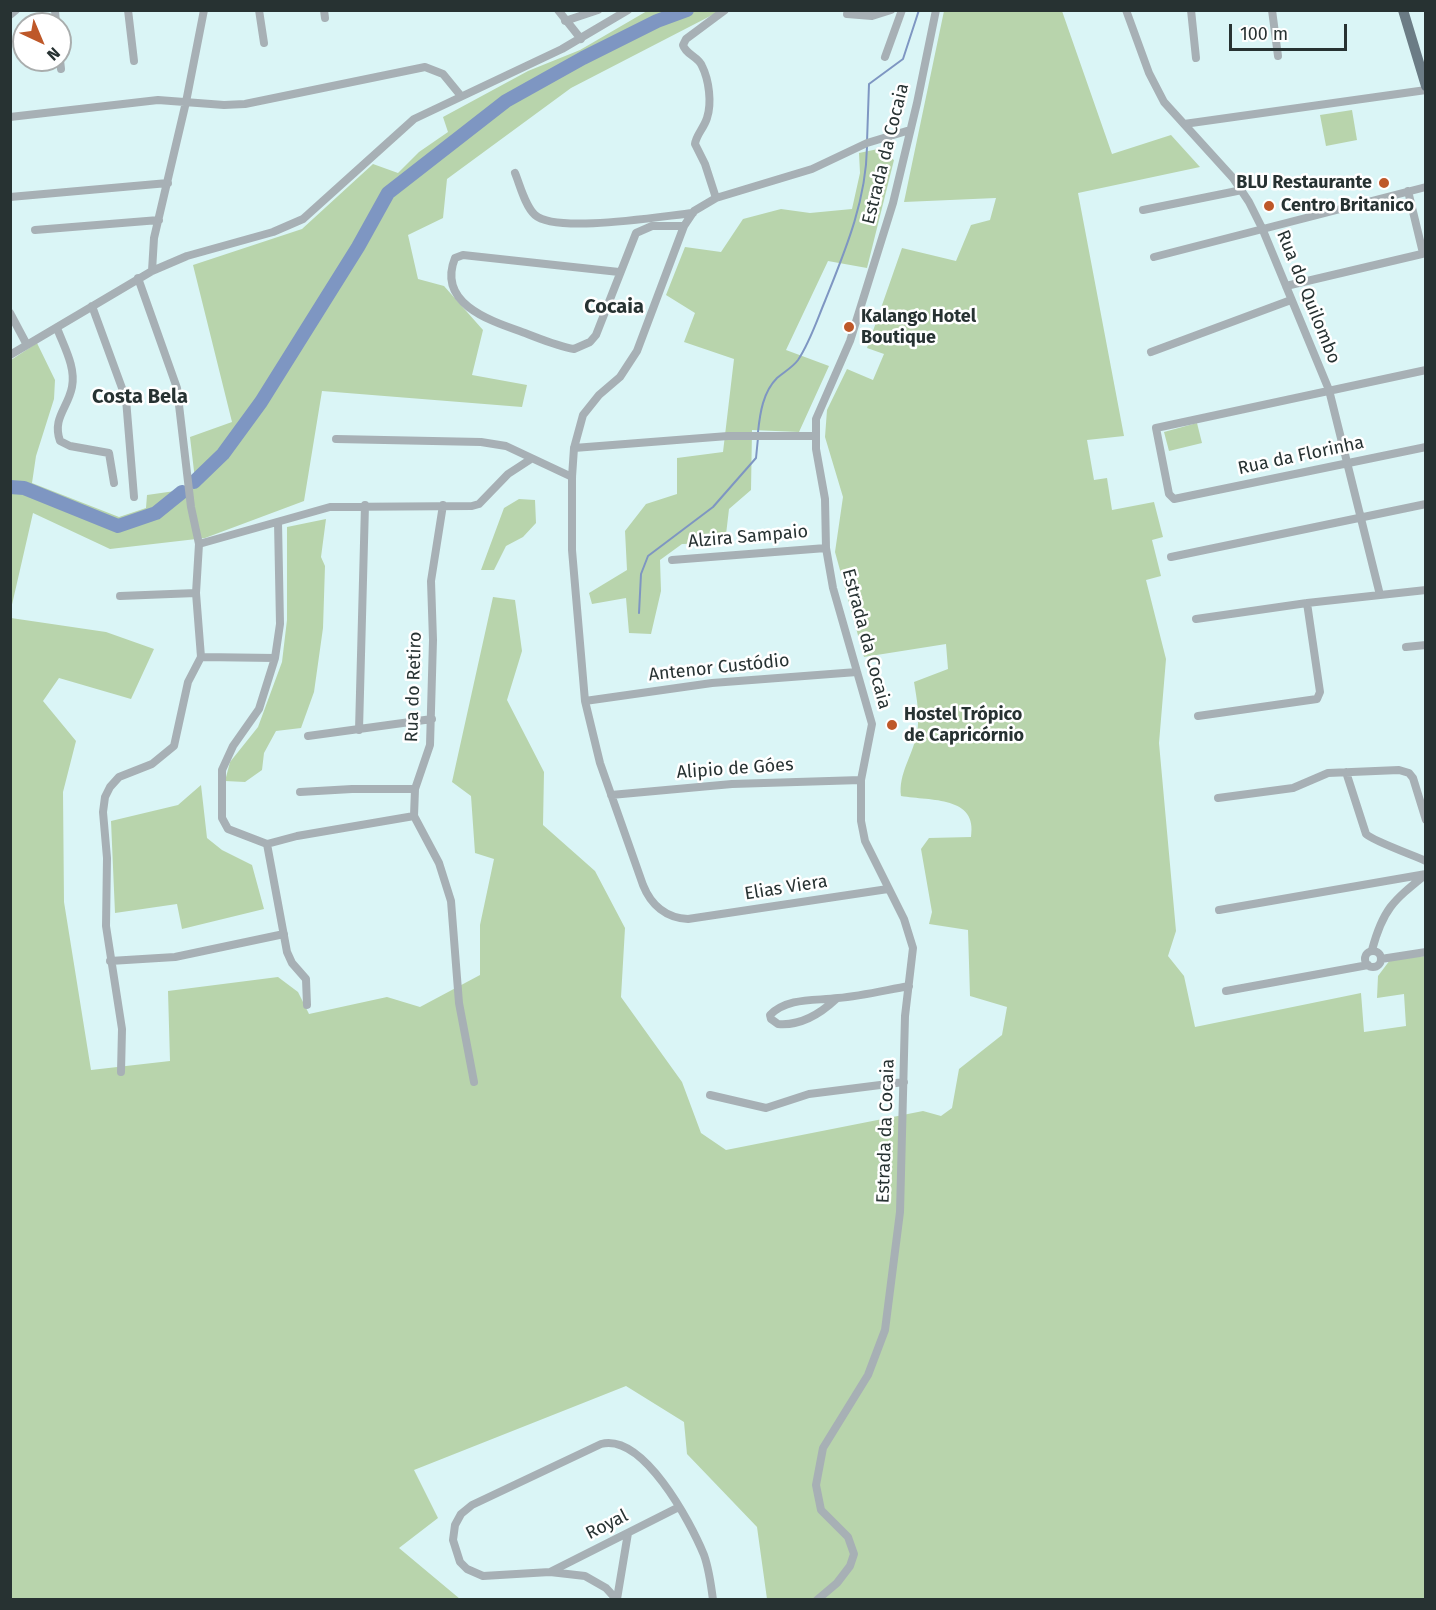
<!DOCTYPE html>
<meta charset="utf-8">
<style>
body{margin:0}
#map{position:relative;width:1436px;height:1610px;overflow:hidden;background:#daf5f6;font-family:"Fira Sans",sans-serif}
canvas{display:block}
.frame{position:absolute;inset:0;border:12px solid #273232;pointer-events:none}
.north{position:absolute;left:12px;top:12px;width:60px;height:60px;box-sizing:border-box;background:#fff;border:2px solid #a9adad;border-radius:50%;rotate:136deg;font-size:16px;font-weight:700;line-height:24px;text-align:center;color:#273232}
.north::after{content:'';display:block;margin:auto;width:21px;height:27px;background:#be5829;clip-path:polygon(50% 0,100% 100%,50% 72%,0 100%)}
.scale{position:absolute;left:1229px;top:24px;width:118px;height:27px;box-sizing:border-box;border:3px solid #273232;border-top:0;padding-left:8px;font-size:18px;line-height:21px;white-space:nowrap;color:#273232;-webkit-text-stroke:4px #fff;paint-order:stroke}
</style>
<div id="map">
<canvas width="1436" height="1610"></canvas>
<div class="frame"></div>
<div class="north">N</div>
<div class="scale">100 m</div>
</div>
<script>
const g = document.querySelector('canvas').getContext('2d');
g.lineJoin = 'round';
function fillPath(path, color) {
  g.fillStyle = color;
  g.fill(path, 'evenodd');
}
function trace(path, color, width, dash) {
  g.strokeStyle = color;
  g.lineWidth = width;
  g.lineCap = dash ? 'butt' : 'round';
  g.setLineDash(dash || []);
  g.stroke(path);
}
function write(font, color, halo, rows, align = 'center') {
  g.font = font + ' "Fira Sans",sans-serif';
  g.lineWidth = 5;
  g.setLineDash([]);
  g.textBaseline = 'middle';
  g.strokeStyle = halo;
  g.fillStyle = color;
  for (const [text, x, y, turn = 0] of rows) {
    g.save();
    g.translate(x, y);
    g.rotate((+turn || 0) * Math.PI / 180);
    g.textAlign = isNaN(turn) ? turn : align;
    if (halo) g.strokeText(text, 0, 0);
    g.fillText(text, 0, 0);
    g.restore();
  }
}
const green = new Path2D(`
 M647,11H720L571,88L447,179L443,218L408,235L418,279L444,286L483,330L472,375L527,385L522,407L322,391L304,501L205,538L110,549L33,513L11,609V360L37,343L55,380L54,399L36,456L32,483L119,517L146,508L147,495L196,488L190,437L232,422L193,265L302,229L373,164L398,173L419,152L448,132L443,117L528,71L580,50Z
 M944,11H1062L1112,154L1171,135L1200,167L1078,193L1124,436L1087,440L1094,480L1107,478L1112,510L1154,502L1163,537L1152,540L1161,576L1146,580L1166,659L1159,743L1176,931L1168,956L1184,976L1195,1027L1361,993L1364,1032L1406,1026L1404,994L1377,998L1378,976L1390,960L1425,956V1599H767L757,1527L687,1454L684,1422L626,1386L414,1470L438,1518L399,1548L460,1599L11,1600V618L106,632L154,649L131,699L59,678L43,701L76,741L63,792L64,902L91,1070L170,1061L168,991L278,977L298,992L309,1014L387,997L420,1007L480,975V925L494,859L475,853L471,796L452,782L493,597L515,600L522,651L507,700L544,772L543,825L595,871L625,928L621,997L682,1082L701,1133L726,1150L923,1111L941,1116L952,1108L959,1069L1002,1035L1007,1007L970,996L968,930L929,924L932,912L921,849L929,838L971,837C978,796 931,801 901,796C898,774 913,755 917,733C920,716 917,700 914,682L948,669L946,644L864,657L835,552L843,497L825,437L827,410L847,369L873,380L884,354L867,348L902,248L956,261L971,225L990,220L996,198L904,202Z
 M1352,110L1357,140L1326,146L1320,115Z
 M878,149L894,160L867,268L828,261L786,350L829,366L799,432L752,430L751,490L729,509L725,543L682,544L660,560L661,591L651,634L629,633L626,598L592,604L589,593L627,570L625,531L646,504L677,494V458L723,452L734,359L684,342L695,313L666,295L685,247L721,252L743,219L781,209L810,213L852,209L860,173L859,153Z
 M1197,423L1202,443L1169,451L1164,432Z
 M519,499L535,500L536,523L523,537L506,546L494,570H481L504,508Z
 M326,519L321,557L325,566L323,628L314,692L301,728L276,731L264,753L262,770L245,782L225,781L230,762L258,727L282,662L287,620V527Z
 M201,785L207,838L222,850L252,865L264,909L182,929L177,904L115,913L111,821L178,805Z`);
const stream = new Path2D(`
 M867,142L869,84L903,59L919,10
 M758,432C760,413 763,392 777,378C784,372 793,367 798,360C810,342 817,320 825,301C845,251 866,202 867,147
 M639,613L641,574L648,556L713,507L756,458L758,438`);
const river = new Path2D(`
 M194,482L223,454L261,402L358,247L388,193L506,101L583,58L657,21L687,10
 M10,487L24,488L118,526L156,513L182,492`);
const minor = new Path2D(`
 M55,10L56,24
 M128,10L134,61
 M259,10L264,43
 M324,10L325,18
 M558,10L581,39
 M1126,10L1149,73L1164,102L1233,178L1249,202L1262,228L1329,390L1380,595
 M1191,10L1196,58
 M1272,10L1278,56
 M847,14L872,16L891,10
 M10,15L16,10
 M565,21L598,10
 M885,57L902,10
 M60,60L61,69
 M10,117L158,100L224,105L245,104L425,67L443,74L461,96
 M1184,124L1426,90
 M515,173C520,185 525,206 535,215C556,234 662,216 693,213
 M1408,191L1423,253
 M10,197L168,183
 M716,198L705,164L695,144C696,135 704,128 707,118C712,103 709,80 702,66C698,56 686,55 683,45L686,39L725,10
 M1143,210L1242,190
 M35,230L159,220
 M1154,257L1426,187
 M152,271L154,238L186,102L204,10
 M619,272L463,255L455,258C436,305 494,322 525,333C541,339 557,346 574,349L590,342L596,335L636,233L652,226H684
 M1286,286L1426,253
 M92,306L126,399L134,497
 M10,313L27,345
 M57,328C64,347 76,367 72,387C68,408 52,418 60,441L70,446L109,453L114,483
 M1151,352L1291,300
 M10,355L152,271L187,256L273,232L303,219L414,119L562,49L628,10
 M1426,370L1156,428L1169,494L1174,499L1426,447
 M336,439L481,442L506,446L572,477
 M574,448L728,436H815
 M443,505L431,581L433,640L430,745L415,789L414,816L439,863L451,901L459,1003L474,1082
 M199,544L330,507L472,506L479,504L508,474L531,459
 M1171,557L1426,504
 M672,560L826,548
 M120,596L196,593
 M1196,619L1307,603L1426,590
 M1406,647L1426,645
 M201,657L275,658L280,624L278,522
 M275,658L259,709L233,746L222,770V818L228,829L267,844L297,836L414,816
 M585,701L712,683L857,672
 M1198,716L1317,699L1320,692L1307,603
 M359,730L365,505
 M308,736L432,719
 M1346,772L1366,834C1373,841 1413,855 1426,861
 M300,792L352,789H415
 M611,795L732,784L861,780
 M1218,798L1293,788L1328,773L1399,770L1409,773L1413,778L1426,820
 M267,844L287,952L292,963L306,979L307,1005
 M888,889L688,919C666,918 651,905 643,885L600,763L585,701L572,550V477L574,448L583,415L599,395L620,377L637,351L684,226L694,211L716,198L812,169L867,143L910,130
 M1219,910L1426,874
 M1372,950C1383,909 1393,901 1425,875
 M1365 959a8 8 0 1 1 16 0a8 8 0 1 1-16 0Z
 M1381,959L1426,952
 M110,961L175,957L284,934
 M1226,991L1368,965
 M836,999C820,1014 801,1026 778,1024L771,1019L770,1015C788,997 816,1001 838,998C862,996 886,990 909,986
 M121,1072L122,1029L106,926L107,858L103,812L105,797L110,787L119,777L152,764L174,746L188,682L201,657L196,593L199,544L191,507L177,388L138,278
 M710,1095L766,1108L809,1094L904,1082
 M550,1572L679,1507
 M617,1599L628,1533
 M617,1600L606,1588L585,1576L550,1572L483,1576L467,1569L460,1562L453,1540L455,1525L461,1514L472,1505L601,1444C643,1433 690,1521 704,1555C709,1569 711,1584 713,1600
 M817,1600L837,1583L850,1566L854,1554L848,1537L821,1510L816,1485L823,1448L868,1375L885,1330L900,1212L905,1016L913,948L904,919L865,841L861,821V780L872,724L833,588L826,548L825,499L816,449V419L850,341L893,203L917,103L936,10`);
const major = new Path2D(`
 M1403,10L1426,86`);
const markers = [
 [1384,183,6,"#be5829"],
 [1269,206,6,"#be5829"],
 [849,327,6,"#be5829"],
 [892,725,6,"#be5829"]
];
const streetNames = [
 ["Estrada da Cocaia",886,154,-76],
 ["Rua do Quilombo",1308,297,68],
 ["Rua da Florinha",1301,456,-12],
 ["Alzira Sampaio",748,537,-5],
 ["Estrada da Cocaia",866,639,75],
 ["Antenor Custódio",719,668,-6],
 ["Rua do Retiro",414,687,-88],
 ["Alipio de Góes",735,769,-4],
 ["Elias Viera",786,888,-9],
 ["Estrada da Cocaia",886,1131,-88],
 ["Royal",607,1525,-27]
];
const poiNames = [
 ["BLU Restaurante",1372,183,"right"],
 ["Centro Britanico",1281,206],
 ["Kalango Hotel",861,317],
 ["Boutique",861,338],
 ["Hostel Trópico",904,715],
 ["de Capricórnio",904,736]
];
const neighbourhoodNames = [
 ["Cocaia",614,307],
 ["Costa Bela",140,397]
];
fillPath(green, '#b8d4ac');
trace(stream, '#7e96c2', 2);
trace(river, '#7e96c2', 14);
trace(minor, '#a7b0b5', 8);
trace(major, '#6b7c85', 10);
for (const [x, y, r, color] of markers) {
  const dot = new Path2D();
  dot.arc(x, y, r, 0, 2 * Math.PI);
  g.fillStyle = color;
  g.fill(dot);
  trace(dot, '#fff', 2);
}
write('18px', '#273232', '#fff', streetNames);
write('bold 18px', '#273232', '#fff', poiNames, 'left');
write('bold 20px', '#273232', '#fff', neighbourhoodNames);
</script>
